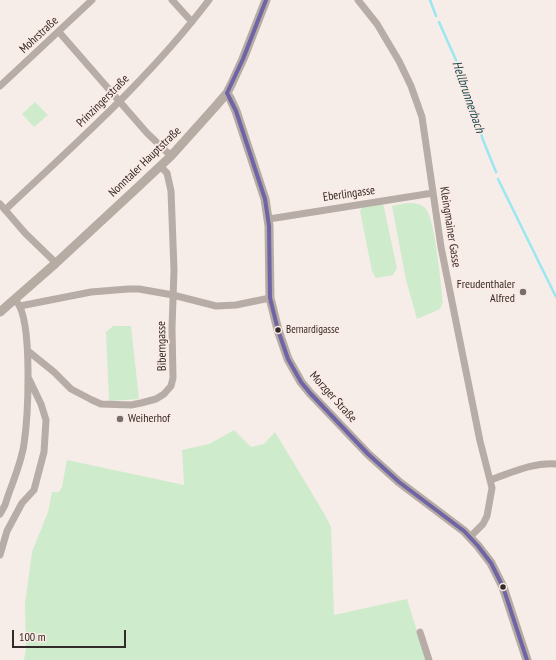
<!DOCTYPE html>
<meta charset="utf-8">
<style>
body{margin:0}
#map{position:relative;width:556px;height:660px;overflow:hidden;background:#f6ede9;font-family:"PT Sans Narrow",sans-serif}
canvas{display:block}
.scale{position:absolute;left:12px;top:630px;width:114px;height:18px;box-sizing:border-box;border:2px solid #322b29;border-top:0;padding-left:5px;font-size:12px;line-height:14px;white-space:nowrap;color:#322b29;-webkit-text-stroke:3px #fbeae4;paint-order:stroke}
</style>
<div id="map">
<canvas width="556" height="660"></canvas>
<div class="scale">100 m</div>
</div>
<script>
const g = document.querySelector('canvas').getContext('2d');
g.lineJoin = 'round';
function fillPath(path, color) {
  g.fillStyle = color;
  g.fill(path, 'evenodd');
}
function trace(path, color, width, dash) {
  g.strokeStyle = color;
  g.lineWidth = width;
  g.lineCap = dash ? 'butt' : 'round';
  g.setLineDash(dash || []);
  g.stroke(path);
}
function write(font, color, halo, rows, align = 'center') {
  g.font = font + ' "PT Sans Narrow",sans-serif';
  g.lineWidth = 3.5;
  g.setLineDash([]);
  g.textBaseline = 'middle';
  g.strokeStyle = halo;
  g.fillStyle = color;
  for (const [text, x, y, turn = 0] of rows) {
    g.save();
    g.translate(x, y);
    g.rotate((+turn || 0) * Math.PI / 180);
    g.textAlign = isNaN(turn) ? turn : align;
    if (halo) g.strokeText(text, 0, 0);
    g.fillText(text, 0, 0);
    g.restore();
  }
}
const green = new Path2D(`
 M35,102L48,115L34,127L22,114Z
 M383,203L397,268L393,275L376,278L372,271L360,211L363,206Z
 M407,203C414,203 420,203 425,208C435,216 441,286 443,302L440,309L417,319L406,280L392,206Z
 M113,326H131L139,399L109,401L106,332Z
 M234,430L251,447L264,444L275,432L325,515L331,527L334,615L407,599L426,660H24L26,648L25,604L32,552L48,512L52,492H59L62,487L67,460L184,485L182,450L209,444Z`);
const stream = new Path2D(`
 M430,0L436,16
 M439,22L464,78L483,140L496,172
 M498,179L556,297`);
const street = new Path2D(`
 M172,0L192,22
 M358,0L377,24L399,61L411,86L422,117L441,247L480,441L492,488L487,516L483,524L470,537
 M59,32L147,133L171,156
 M0,86L92,0
 M0,204L25,233L56,263
 M5,210C76,143 150,78 209,0
 M269,219L433,193
 M20,306L91,292L128,289H139L173,295L216,306L236,305L270,298
 M28,351L54,372L71,389L92,400L101,404L131,405L141,403L156,399L164,394L171,386L173,378L172,328L174,270L171,191L167,173L160,166
 M490,480C511,473 533,462 556,464
 M0,514L5,505C11,485 21,465 24,444C28,417 33,322 17,302
 M0,555L7,531L22,503L34,490L44,452L46,420L41,404L29,379
 M420,632L429,660`);
const secondary = new Path2D(`
 M227,93L230,98L236,111L265,199L269,226L270,298L278,330L288,359L301,382L310,393L368,454L399,482L464,531L478,546L491,563L503,587L527,660
 M0,312L56,263L138,187L171,156L215,107L227,93L232,83L243,59L266,0`);
const bus1 = new Path2D(`
 M227,93L236,111L265,199L269,226L270,298L278,330L288,359L301,382L310,393L368,454L399,482L464,531L478,546L491,563L503,587L527,660
 M227,93L243,59L266,0`);
const markers = [
 [523,292,4,"#776f6c"],
 [278,330,3.5,"#322b29"],
 [120,419,4,"#776f6c"],
 [503,587,3.5,"#322b29"]
];
const busNames = [
 ["Bernardigasse",286,330]
];
const streetNames = [
 ["Mohrstraße",39,35,-43],
 ["Prinzingerstraße",103,101,-45],
 ["Nonntaler Hauptstraße",145,162,-44],
 ["Eberlingasse",349,194,-8],
 ["Kleingmainer Gasse",450,227,81],
 ["Biberngasse",162,346,-91],
 ["Morzger Straße",333,397,48]
];
const poiNames = [
 ["Freudenthaler",515,285],
 ["Alfred",515,299],
 ["Weiherhof",128,419,"left"]
];
const waterNames = [
 ["Hellbrunnerbach",468,97,71]
];
fillPath(green, '#ceebcb');
trace(stream, '#9be7f1', 2.5);
trace(street, '#b7aca6', 7);
trace(secondary, '#b7aca3', 9);
trace(bus1, '#6f64a5', 4);
for (const [x, y, r, color] of markers) {
  const dot = new Path2D();
  dot.arc(x, y, r, 0, 2 * Math.PI);
  g.fillStyle = color;
  g.fill(dot);
  trace(dot, '#fbeae4', 1.5);
}
write('11px', '#322b29', '#fbeae4', busNames, 'left');
write('12px', '#322b29', '#fbeae4', streetNames);
write('12px', '#322b29', '#fbeae4', poiNames, 'right');
write('italic 13px', '#174950', '#fbeae4', waterNames);
</script>
